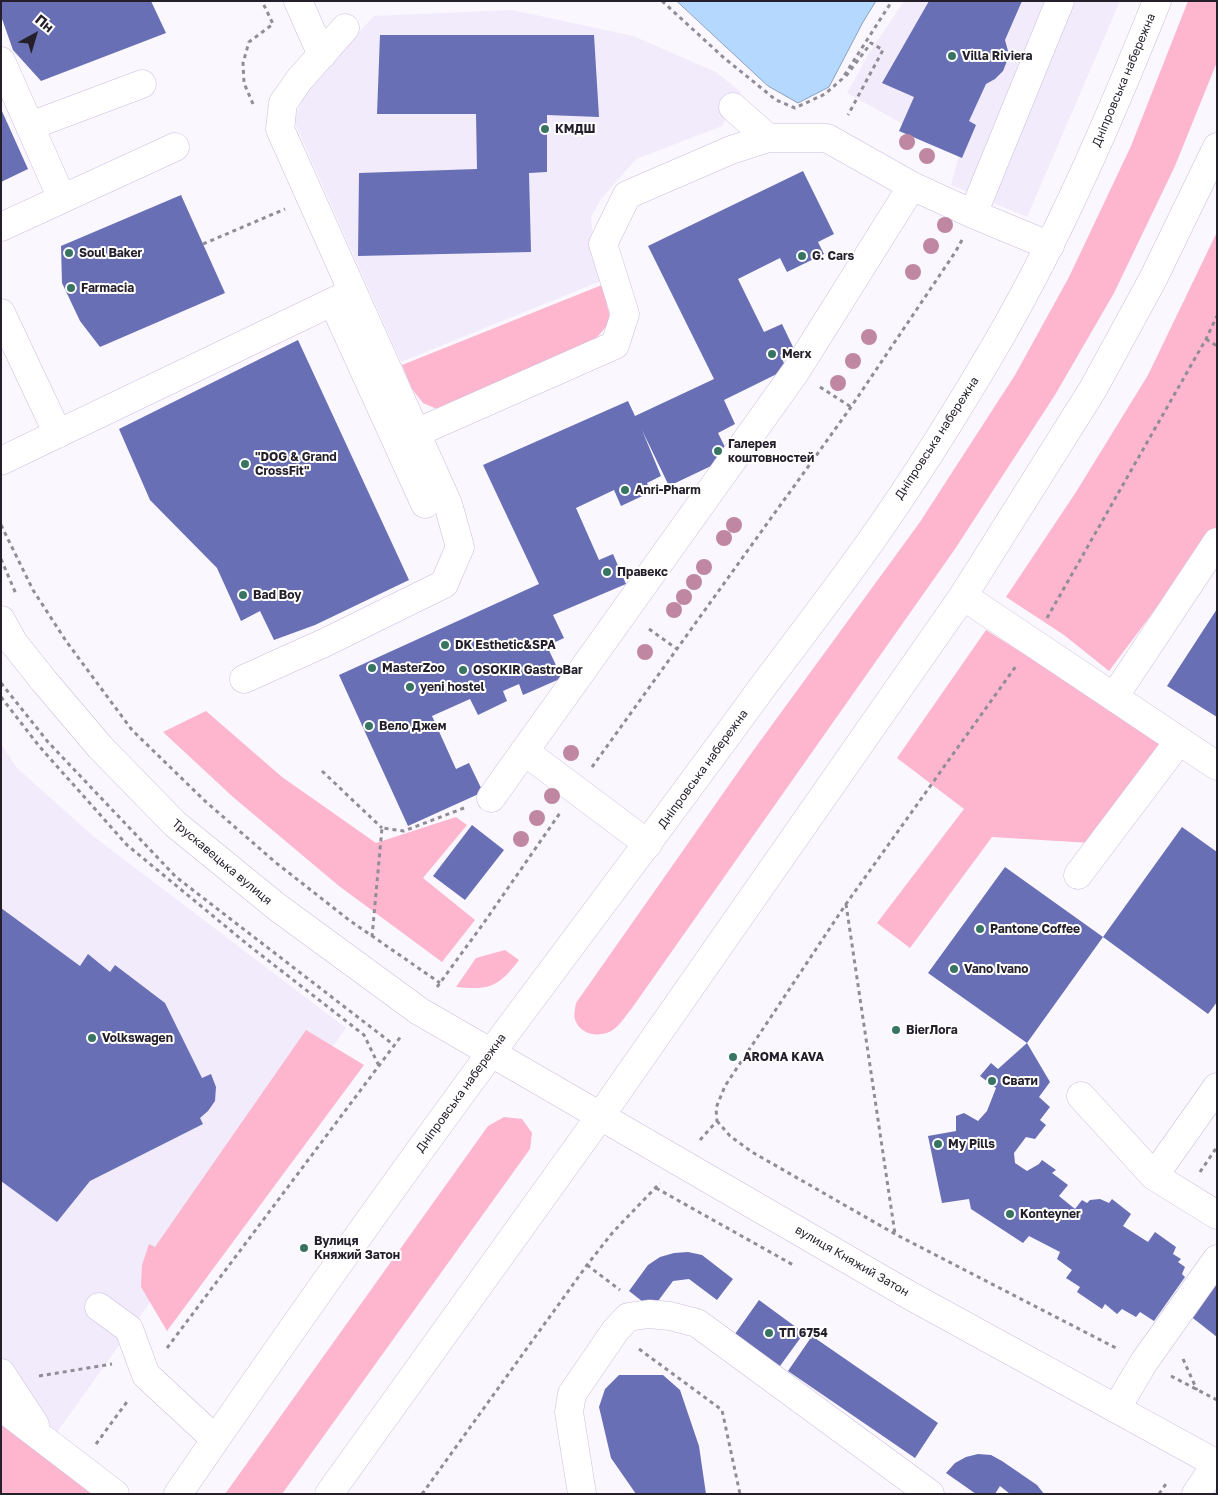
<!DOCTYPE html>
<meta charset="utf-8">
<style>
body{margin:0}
#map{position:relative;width:1218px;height:1495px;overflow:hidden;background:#faf7fe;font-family:"Golos Text",sans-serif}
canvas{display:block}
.frame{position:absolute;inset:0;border:2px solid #241f2b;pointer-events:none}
.north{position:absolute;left:10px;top:10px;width:50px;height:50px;-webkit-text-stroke:4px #fff;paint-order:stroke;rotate:39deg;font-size:14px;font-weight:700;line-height:20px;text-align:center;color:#241f2b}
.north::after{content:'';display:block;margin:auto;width:18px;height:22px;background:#241f2b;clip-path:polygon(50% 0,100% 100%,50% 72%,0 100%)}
</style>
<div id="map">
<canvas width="1218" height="1495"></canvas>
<div class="frame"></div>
<div class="north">Пн</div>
</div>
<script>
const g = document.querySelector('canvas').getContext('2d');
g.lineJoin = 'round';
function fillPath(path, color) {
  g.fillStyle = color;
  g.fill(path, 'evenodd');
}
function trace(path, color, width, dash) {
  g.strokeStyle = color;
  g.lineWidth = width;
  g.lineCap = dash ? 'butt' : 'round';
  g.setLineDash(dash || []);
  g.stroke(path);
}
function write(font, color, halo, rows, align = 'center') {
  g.font = font + ' "Golos Text",sans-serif';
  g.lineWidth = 4;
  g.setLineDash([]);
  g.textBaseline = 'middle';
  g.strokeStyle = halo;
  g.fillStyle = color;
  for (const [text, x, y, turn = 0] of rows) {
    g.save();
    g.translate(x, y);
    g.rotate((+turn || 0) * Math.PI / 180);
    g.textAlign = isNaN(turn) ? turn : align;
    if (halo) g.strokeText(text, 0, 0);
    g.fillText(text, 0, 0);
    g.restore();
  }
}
const built = new Path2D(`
 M904,1H1120L1027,217L951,185L959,155L847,93L868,55Z
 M512,10L633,36L716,72L741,92L722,126L636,159L601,199L591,217L595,260L601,281L401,362L294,121L306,89L374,16Z
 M1,744L17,768L93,836L346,1028L55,1435L1,1394Z`);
const green = new Path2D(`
 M1188,1H1217V62L1175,166L1114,293L1055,395L955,549L632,1008C626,1015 621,1024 614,1029C603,1038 582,1036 576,1022C573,1016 575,1010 576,1003L750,755L920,522L1015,375L1069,277L1131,146Z
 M1217,232V527L1109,671L1064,635L1006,597L1076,492L1148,375Z
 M602,285L611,321L593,342L439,410L423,403L412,389L402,365Z
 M986,630L1166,744L1091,843L992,837L910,948L877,923L964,809L897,758Z
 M206,711L282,777L376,843L456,817L467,825L423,878L475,920L442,962L339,886L233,797L163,732Z
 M505,950L519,960C498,988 489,990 456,987L476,958Z
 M306,1030L364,1065L167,1331L141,1287L142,1265L149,1244L155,1247Z
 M504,1117L522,1119L532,1133L530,1149L282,1494H225L488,1126Z
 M1,1424L97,1494H1Z`);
const water = new Path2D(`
 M677,1H876L863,22L829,87L798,103L768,86Z`);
const building = new Path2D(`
 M2,1H151L166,33L41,81L13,50L1,16Z
 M929,1H1022L1005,40L1008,51L1007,61L1003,71L995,79L986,84L969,121L976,125L962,158L899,131L914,97L882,83Z
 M380,35H594L599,117L547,115V172L529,173L531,252L358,256L359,173L477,169L476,114H377Z
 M1,109L28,169L1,182Z
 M803,171L834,234L818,242L824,254L787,272L780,258L738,279L764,332L782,324L794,349L780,355L787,369L724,400L735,424L718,433L730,457L669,486L642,430L661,476L647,483L651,492L621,506L614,490L576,508L599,560L613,554L626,584L553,615L564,638L547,646L562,678L523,695L519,684L503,691L507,701L478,715L470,699L432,716L456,769L469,763L483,792L408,826L339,675L539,584L483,465L628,401L635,416L714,379L648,246Z
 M181,195L225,293L100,347L80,321L62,283L61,246Z
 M298,340L409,580L315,625L274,640L260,611L241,621L217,568L150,500L119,429Z
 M1217,609V717L1167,686Z
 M472,825L504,850L465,900L433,876Z
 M1182,827L1217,852V1002L1208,1014L1103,937Z
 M1005,867L1103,937L1027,1043L1050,1082L1039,1097L1050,1107L1040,1120L1046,1125L1035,1139L1026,1137L1014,1153L1015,1163L1027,1171L1039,1164L1042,1160L1056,1170L1052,1173L1068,1185L1059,1196L1075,1209L1082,1200L1087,1203L1090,1200L1100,1199L1109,1203L1112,1199L1131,1214L1123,1226L1148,1242L1155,1232L1176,1247L1173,1254L1181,1259L1178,1262L1185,1267L1182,1274L1185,1277L1154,1321L1140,1312L1136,1317L1122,1309L1117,1314L1105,1304L1102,1309L1077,1292L1080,1287L1066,1278L1072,1270L1057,1259L1060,1252L1029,1236L1023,1243L971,1209L969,1199L942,1203L928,1136L956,1131V1116L964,1113L978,1121L987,1111L996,1088L980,1076L991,1063L998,1069L1027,1043L928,973Z
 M1,908L80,966L88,954L110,972L115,965L165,1003L202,1078L211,1074L216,1087L215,1101L208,1111L200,1118L203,1124L90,1181L57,1222L1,1181Z
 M688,1252L702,1255L733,1279L717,1300L689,1279L673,1281L652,1309L629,1291L648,1265L660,1257L674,1253Z
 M1217,1279V1337L1189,1315Z
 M759,1300L804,1333L780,1366L735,1334Z
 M812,1336L938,1423L915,1458L788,1371Z
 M619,1375H663L680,1390L699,1446L706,1494H636L611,1458L599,1407L605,1389Z
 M978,1454L991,1455L1002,1461L1037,1485L1044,1494H1010L1000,1486L995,1494H976L946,1473L955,1463L966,1457Z`);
const path = new Path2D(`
 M662,1L723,57L776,100L795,108L825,94L842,79L892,1
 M846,76L871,43L883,50L848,115
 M253,104L244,83L243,63L249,42L273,24L262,1
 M203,244L285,209
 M1206,339L1217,346
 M820,387L851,407
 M1,525L33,590L66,641L132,730L205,801L275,862L349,920L440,983
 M1,559L16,594
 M1047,618L1206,339L1217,316
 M649,629L677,649
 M1,683L48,742L176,877L394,1045
 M1,697L39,746L127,845L247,944L364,1035L379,1066
 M592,767L851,407L956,251L962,240
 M322,771L382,828
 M846,904L895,1234
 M372,937L382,828L404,831L464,808
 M437,987L483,924L560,813
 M717,1121L730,1136L752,1152L895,1234L1118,1349
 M700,1140L717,1121L716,1108L725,1086L846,904L1016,666
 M1200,1172L1217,1147
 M656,1188L795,1266
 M587,1265L620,1290
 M167,1348L402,1035
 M639,1349L722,1410L740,1494
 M1183,1359L1197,1390
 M39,1376L112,1364
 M1171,1376L1217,1400
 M96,1444L129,1399
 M422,1494L587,1265L613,1232L660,1183
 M1159,1494L1168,1481`);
const minor = new Path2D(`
 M298,1L322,55
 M345,28L299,80L283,103L280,129L416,433
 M1,61L62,199
 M733,107L768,138
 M30,126L142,84
 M973,214L1060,1
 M1,227L175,147
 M333,302L425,504
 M1,313L58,434
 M1,461L353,292
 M963,596L1217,766
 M1,620L13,642L44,681L100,747L175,824L277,907L419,1011L909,1295L1217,1464
 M244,679L324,643L444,584L460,547L448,504L416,433L615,345L625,314L603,244L627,195L731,150L768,138H827L912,186L973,214L1050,246
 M1114,697L1217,542
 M524,751L648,844
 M491,798L796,371L912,186
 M1078,875L1179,741
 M1217,1087L1154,1176L1217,1215
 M1081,1096L1154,1176
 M99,1307L129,1329L146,1375L215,1439
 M1,1373L35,1425
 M1,1407L115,1494
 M1116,1409L1144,1362L1217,1259
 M582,1494L569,1412L572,1394L615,1331L628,1317L649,1314L670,1316L697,1323L930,1494
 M1196,1494L1216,1464`);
const major = new Path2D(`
 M178,1494C300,1316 425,1140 555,967C625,873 695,780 764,685C798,640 833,594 866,548C913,482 956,413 997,343C1060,234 1110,118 1157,1
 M329,1494L601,1115L963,596L1093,389L1153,279L1217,147`);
const trees = [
 [907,142],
 [927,156],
 [945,225],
 [931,246],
 [913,272],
 [869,337],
 [853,361],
 [838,383],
 [734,525],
 [724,538],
 [704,567],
 [694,582],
 [684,597],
 [674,610],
 [645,652],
 [571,753],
 [552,796],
 [537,818],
 [521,839]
];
const markers = [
 [952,56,5,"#377562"],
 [545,129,5,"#377562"],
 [69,253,5,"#377562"],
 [802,256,5,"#377562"],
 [71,288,5,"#377562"],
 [772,354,5,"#377562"],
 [718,451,5,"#377562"],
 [245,464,5,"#377562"],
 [625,490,5,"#377562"],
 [607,572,5,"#377562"],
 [243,595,5,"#377562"],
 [445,645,5,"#377562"],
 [372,668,5,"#377562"],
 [463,670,5,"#377562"],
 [410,687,5,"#377562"],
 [369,726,5,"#377562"],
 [980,929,5,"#377562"],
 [954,969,5,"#377562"],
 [896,1030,5,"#377562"],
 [92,1038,5,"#377562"],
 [733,1057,5,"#377562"],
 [992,1081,5,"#377562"],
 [938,1144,5,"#377562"],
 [1010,1214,5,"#377562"],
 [304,1248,5,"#377562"],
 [769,1333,5,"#377562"]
];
const poiNames = [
 ["Villa Riviera",962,56],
 ["КМДШ",555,129],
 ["Soul Baker",79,253],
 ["G. Cars",812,256],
 ["Farmacia",81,288],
 ["Merx",782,354],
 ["Галерея",728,444],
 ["коштовностей",728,458],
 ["\"DOG & Grand",255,457],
 ["CrossFit\"",255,471],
 ["Anri-Pharm",635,490],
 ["Правекс",617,572],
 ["Bad Boy",253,595],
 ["DK Esthetic&SPA",455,645],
 ["MasterZoo",382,668],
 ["OSOKIR GastroBar",473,670],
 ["yeni hostel",420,687],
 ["Вело Джем",379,726],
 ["Pantone Coffee",990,929],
 ["Vano Ivano",964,969],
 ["BierЛога",906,1030],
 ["Volkswagen",102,1038],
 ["AROMA KAVA",743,1057],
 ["Свати",1002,1081],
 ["My Pills",948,1144],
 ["Konteyner",1020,1214],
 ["Вулиця",314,1241],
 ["Княжий Затон",314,1255],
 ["ТП 6754",779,1333]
];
const streetNames = [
 ["Дніпровська набережна",1124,80,-67],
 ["Дніпровська набережна",937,438,-57],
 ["Дніпровська набережна",703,769,-54],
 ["Трускавецька вулиця",222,862,40],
 ["Дніпровська набережна",461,1093,-54],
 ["вулиця Княжий Затон",852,1261,30]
];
fillPath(built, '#f1ebfb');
fillPath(green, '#fdb6cd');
fillPath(water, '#b5d8fe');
trace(water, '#8aa0bf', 1);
fillPath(building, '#686fb5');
trace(minor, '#ccbede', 29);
trace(major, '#ccbede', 29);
trace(path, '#918d96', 3, [4, 4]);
trace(minor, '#fff', 28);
trace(major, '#fff', 28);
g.fillStyle = '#bf87a1';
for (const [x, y] of trees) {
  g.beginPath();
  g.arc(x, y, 8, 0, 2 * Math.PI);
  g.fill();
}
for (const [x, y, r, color] of markers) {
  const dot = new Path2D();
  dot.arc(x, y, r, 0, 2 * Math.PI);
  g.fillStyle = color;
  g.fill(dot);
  trace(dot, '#fff', 2);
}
write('bold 12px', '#241f2b', '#fff', poiNames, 'left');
write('12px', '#241f2b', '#fff', streetNames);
</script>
